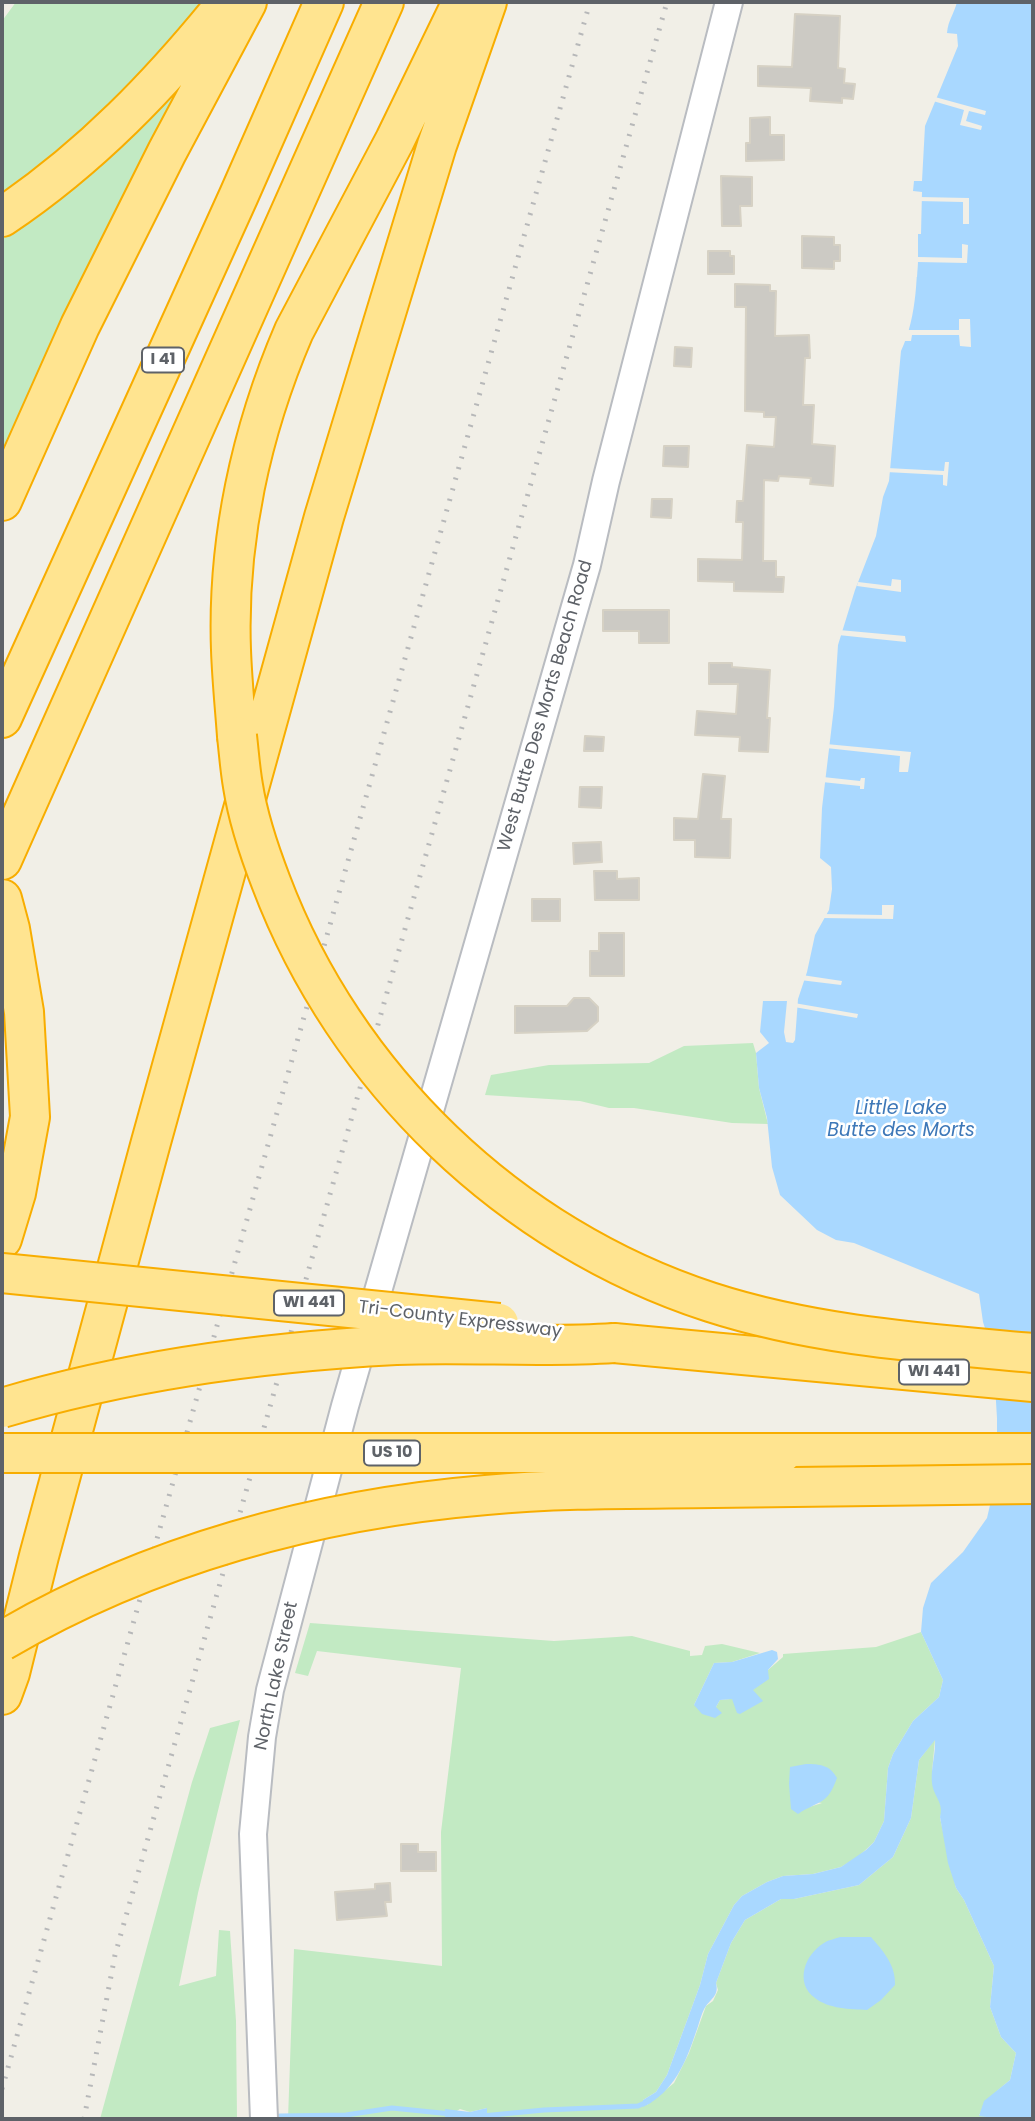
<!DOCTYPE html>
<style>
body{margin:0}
#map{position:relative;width:1035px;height:2121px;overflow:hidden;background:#f1efe7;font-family:Poppins,sans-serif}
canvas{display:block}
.frame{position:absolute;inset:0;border:4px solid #5e6268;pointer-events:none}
</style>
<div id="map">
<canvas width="1035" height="2121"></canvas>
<div class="frame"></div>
</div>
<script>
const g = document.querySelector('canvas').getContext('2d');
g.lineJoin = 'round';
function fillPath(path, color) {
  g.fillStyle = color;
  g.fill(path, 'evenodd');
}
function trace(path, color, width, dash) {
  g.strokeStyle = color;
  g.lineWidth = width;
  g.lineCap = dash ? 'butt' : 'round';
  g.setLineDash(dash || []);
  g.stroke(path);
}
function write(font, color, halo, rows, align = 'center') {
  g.font = font + ' Poppins,sans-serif';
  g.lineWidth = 5;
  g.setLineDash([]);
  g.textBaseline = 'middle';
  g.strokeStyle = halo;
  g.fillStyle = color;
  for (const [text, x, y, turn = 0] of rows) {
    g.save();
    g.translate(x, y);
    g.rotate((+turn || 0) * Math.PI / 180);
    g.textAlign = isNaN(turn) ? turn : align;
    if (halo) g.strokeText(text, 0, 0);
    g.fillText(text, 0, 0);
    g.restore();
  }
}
const green = new Path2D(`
 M16,2H208L124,99L2,198V21Z
 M183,90L2,466V239C68,203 122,145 174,91Z
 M753,1043L756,1053L759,1088L768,1124L732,1123L634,1108H609L580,1101L485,1095L491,1075L549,1065L649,1063L684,1046Z
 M310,1623L554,1641L632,1636L690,1651V1656L702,1655L705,1646L722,1644L760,1653L732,1662L714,1663L694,1705L716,1707L720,1700L740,1698L768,1679V1670L783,1657V1654L876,1647L921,1632L943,1680L939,1697L913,1721L893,1754L888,1768L884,1821L874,1842L858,1857L841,1867L813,1874L783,1876L767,1882L742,1896L734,1905L708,1954L700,1985L667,2075L656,2092L643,2100L647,2105L674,2083L689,2053L706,2006L713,2001L718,1990L716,1983L731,1943L745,1920L781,1899H794L859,1885L893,1857L911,1818L919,1760L935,1739L932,1772L942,1810L940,1818L956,1888L964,1900L994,1966L990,2007L1001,2037L1016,2053L1010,2080L998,2090L979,2115L1001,2119H487V2108L470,2112L460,2109L445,2118L455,2119H288L294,1949L442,1966L441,1832L461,1668L317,1651L308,1676L295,1673ZM791,1799L822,1803L806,1808L791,1809Z
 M240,1720L198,1893L179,1986L216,1976L219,1930L230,1931L236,2021L237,2119H100L192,1782L210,1728Z`);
const water = new Path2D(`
 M957,2H1033V2119H1001L979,2116L984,2101L1010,2080L1016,2053L1001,2037L990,2007L994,1966L964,1900L956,1888L948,1863L940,1817C943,1805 938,1801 934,1791C928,1776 936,1756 935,1740L919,1760L911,1818L893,1857L859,1885L794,1899H781L745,1920L731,1943L716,1983C719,1995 712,1998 706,2006C701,2013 699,2025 696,2032C686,2062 674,2092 643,2107V2100L656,2092L667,2075L700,1985L708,1954L734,1905L742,1896L767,1882L783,1876L813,1874L841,1867L866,1850L874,1842L884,1821L888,1768L893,1754L913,1721L939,1697L943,1680L921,1632L923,1608L931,1583L963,1552L987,1518L997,1475V1418L993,1353L983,1322L979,1294L854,1243L836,1240L817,1230L780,1195L772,1167L767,1118L759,1088L756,1053L769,1043L760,1032L763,1001H787L784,1032L786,1042L793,1043L795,1040L798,999L807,972L815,935L829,910L832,889L831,867L820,858L822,808L834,707L838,645L855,590L876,536L883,497L889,481L901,351C918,315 917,273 918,234H921L922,192L913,191L914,181H922L925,126L958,46L957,34L947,33C948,20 954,14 957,2Z
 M772,1650L777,1652L778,1659L768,1670L769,1679L753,1690L763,1701L740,1714L737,1713L732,1699L720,1700L716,1707L722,1713L715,1718L702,1714L694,1705L714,1663L732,1662Z
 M806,1764C820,1764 830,1765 837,1778C827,1806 819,1800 798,1814L791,1809L789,1784L790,1767Z
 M840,1937H871C883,1951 896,1965 895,1985L881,2000L867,2010C850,2009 829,2009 815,1998C794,1983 805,1954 824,1943C828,1940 835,1939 840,1937Z
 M487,2108V2119L445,2118V2109L470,2112Z`);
const pier = new Path2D(`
 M935,97L986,111L985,115L969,111L966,121L982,126L981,130L960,125L964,110L933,101Z
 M918,197L969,198V224H963V202L918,201Z
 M915,233H918V257L962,258V244L968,245L967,263L918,262L917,277H914Z
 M959,319H970L971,347L960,346L959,335H912L911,341H902L905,330H959Z
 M945,462H949L947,486L943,485V475L886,472L887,468L944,471Z
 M892,579L901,580V592L857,586L858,582L891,586Z
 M839,630L905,636L906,642L838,635Z
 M826,744L911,752L908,772H899L900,756L826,748Z
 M823,777L860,781L861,778H865L864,789H860V786L822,782Z
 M882,905H894L893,919L822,918V914L882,915Z
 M802,975L842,981L841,985L800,980Z
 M794,1003L858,1014L857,1018L794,1007Z`);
const stream = new Path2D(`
 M280,2116L346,2115L392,2108L451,2114
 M482,2116L544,2110L638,2106L649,2101`);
const building = new Path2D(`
 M795,14L840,16L838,68L845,69L844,83L855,84L853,99L842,98V103L810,101L811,88L758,86V66L792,67Z
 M770,117V135H784V160L746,161V143H750V118Z
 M721,176L752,177V206H740L741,226H722Z
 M802,236L834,237V245H840V261H834V269L802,268Z
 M708,251H730V256H734V274H708Z
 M735,284L770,285V291H776L775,336L809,335L810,358H805L803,405H814L812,444L835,446L833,486L810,484L811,478L779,476L778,481L764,480L763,561H776V577H784L783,592L734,591V582L698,581V559L742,560L743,522H736L737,501H743L747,445L774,447L776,417H764V412L745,411L746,307H735Z
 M675,347L692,348L691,367L674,366Z
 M664,446H689L688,467L663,466Z
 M652,499H672L671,518L651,517Z
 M603,610H669V643H639V631H603Z
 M709,663H732V667L770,670L767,718H770L768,752L739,751L740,737L695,735L697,711L736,714L738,684H709Z
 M585,736L604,737L603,751H584Z
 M703,774L725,776L721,819H731L730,858L695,857V840H674V818L698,819Z
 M580,787H602L601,808L579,807Z
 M601,842L602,862L574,864L573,843Z
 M594,871H617V879L639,878V900H595Z
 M532,899H560V921H532Z
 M599,933H624V976H590V951H599Z
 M574,998H589L598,1007V1021L587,1031L515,1033V1006H567Z
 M401,1844H418V1852H436V1871H401Z
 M390,1883L391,1902H385L387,1916L337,1920L335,1892L375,1889V1884Z`);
const tertiary = new Path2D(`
 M264,2119L253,1834L262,1737L270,1690L345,1406L587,565L606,481L729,2`);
const motorway = new Path2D(`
 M2,217C90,158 161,84 227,2
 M2,501L80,326L167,152L247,2
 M2,718L239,195L324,2
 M237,736C235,708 232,679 231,650C227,541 251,431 294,331L395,140L462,2
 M2,860L384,2
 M2,899L10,929L24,1012L30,1117L16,1193L2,1239
 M614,1343L1033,1382
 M782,1453H1033
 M2,1695L10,1673L39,1556L151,1142L324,517L437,145L487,2`);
const rail = new Path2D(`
 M2,2089L590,2
 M84,2119L115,1955L667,2`);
const motorwayBridge = new Path2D(`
 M237,736C239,753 240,769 243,786C248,818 259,851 271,882C345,1078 510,1237 710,1302C815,1336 924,1343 1033,1353
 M2,1273L499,1323
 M2,1408C129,1370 263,1352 396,1345C469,1342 542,1348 614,1343
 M2,1453H782
 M2,1641C149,1555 317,1509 486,1495C562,1488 638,1489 714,1488C821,1487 927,1485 1033,1484`);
const shields = [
 [163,360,42],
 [309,1303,70],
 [934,1372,70],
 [392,1453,56]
];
const shieldNames = [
 ["I 41",163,360],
 ["WI 441",309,1303],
 ["WI 441",934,1372],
 ["US 10",392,1453]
];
const streetNames = [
 ["West Butte Des Morts Beach Road",546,706,-74],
 ["Tri-County Expressway",460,1320,7],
 ["North Lake Street",277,1676,-78]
];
const waterNames = [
 ["Little Lake",901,1109],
 ["Butte des Morts",901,1131]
];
fillPath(green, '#c2eac3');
fillPath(water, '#a9d8ff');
fillPath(pier, '#f1efe7');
trace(stream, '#a9d8ff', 5);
fillPath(building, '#cccac4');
trace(building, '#d6d1c4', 2);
trace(tertiary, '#b9bcc1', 30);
trace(motorway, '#f8ad00', 42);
trace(tertiary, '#fff', 26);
trace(motorway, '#ffe490', 38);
trace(rail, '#b7b8b9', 5, [2, 9]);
trace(motorwayBridge, '#f8ad00', 42, []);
trace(motorwayBridge, '#ffe490', 38);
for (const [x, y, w] of shields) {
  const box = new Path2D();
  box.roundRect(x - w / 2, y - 12.5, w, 25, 5);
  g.fillStyle = '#fff';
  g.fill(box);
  trace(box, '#5e6268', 2);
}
write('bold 16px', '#5e6268', null, shieldNames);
write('18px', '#5e6268', '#fff', streetNames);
write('italic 19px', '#3e78b8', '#fff', waterNames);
</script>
